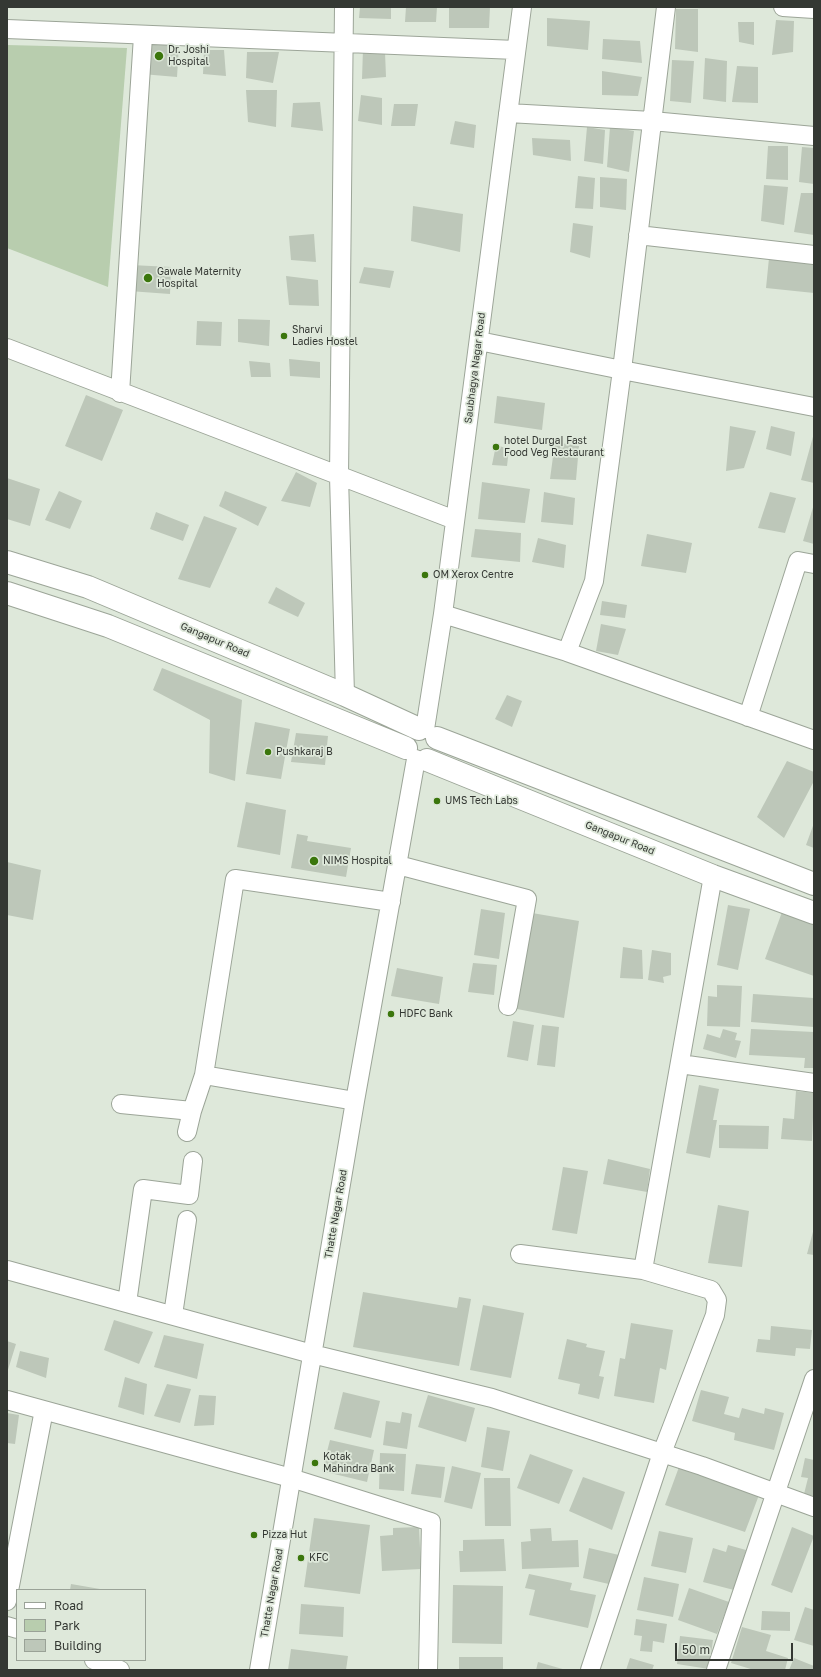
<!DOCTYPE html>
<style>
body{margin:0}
#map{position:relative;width:821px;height:1677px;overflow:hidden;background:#dee8da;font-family:"Golos Text",sans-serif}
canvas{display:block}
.frame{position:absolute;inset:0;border:8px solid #343833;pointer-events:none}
.legend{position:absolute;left:16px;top:1589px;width:130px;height:72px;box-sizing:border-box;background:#dee8da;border:1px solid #9aa297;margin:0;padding:5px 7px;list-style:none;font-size:12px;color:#343833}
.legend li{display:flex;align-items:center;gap:8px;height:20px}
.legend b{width:20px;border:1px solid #9aa297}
.scale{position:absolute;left:675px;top:1643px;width:118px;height:18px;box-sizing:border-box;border:2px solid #343833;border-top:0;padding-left:5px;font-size:12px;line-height:14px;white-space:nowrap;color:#343833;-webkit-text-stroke:3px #dee8da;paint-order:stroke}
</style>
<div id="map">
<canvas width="821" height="1677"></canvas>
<div class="frame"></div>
<ul class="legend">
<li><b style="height:5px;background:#fff"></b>Road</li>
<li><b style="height:11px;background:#b8cdae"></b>Park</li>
<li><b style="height:11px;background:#bdc7b9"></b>Building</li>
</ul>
<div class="scale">50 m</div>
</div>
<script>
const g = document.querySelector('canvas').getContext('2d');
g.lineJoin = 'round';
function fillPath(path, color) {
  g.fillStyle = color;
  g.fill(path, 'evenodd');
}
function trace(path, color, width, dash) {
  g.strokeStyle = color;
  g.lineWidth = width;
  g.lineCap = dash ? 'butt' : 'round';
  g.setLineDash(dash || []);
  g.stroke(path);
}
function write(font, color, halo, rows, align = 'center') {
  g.font = font + ' "Golos Text",sans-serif';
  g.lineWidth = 3.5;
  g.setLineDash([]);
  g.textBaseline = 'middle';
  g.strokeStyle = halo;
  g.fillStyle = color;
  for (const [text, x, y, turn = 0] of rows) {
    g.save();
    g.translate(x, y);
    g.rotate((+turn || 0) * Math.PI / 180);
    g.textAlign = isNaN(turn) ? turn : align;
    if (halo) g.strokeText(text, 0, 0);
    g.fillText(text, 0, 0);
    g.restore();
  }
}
const green = new Path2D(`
 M7,45L127,48L108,287L7,248Z`);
const building = new Path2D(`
 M360,7H391V19L359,18Z
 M406,7H437L436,22H405Z
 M449,7H490L489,28H449Z
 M676,9H698V52L675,49Z
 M547,18L590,21L588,50L547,46Z
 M776,20L794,21L793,52L772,55Z
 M738,22H754V45L739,42Z
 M603,39L640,41L642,63L602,59Z
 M144,43L179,45L177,77L142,74Z
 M363,49L385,52L386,77L362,79Z
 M204,50H224L226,76L203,74Z
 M247,52H279L273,83L246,78Z
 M705,58L727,61L726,102L703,99Z
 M672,60L694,61L691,103L670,101Z
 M737,66L758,67V103L732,102Z
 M602,71L642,77L638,96L602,95Z
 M246,90H277L276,127L248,122Z
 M361,95L382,98V125L358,121Z
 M320,102L323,131L291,127L293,103Z
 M394,104H418L415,126H391Z
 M455,121L476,125L474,148L450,144Z
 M587,127L605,130L603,164L584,161Z
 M610,127L634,131L629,172L607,167Z
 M532,138L570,140L571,161L533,155Z
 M768,146H788V180L766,179Z
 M802,147L814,148V184L799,182Z
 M578,176L595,178L593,209L575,208Z
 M600,177L627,179L626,210L600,207Z
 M764,185L788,187L784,225L761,221Z
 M801,193H814V235L794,232Z
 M413,206L463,214L460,252L411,241Z
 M573,223L593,226L590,258L570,252Z
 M314,234L316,262L291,260L289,236Z
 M769,258L814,262V293L766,288Z
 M131,265L171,267L170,294L129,291Z
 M364,267L394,271L390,288L359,283Z
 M286,276L318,280L319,306L289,305Z
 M238,319L270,320L269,346L238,342Z
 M197,321L222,322L221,346L196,345Z
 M289,359L320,362V378L290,376Z
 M249,361L270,363L271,377H251Z
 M86,395L123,410L102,461L65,446Z
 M497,396L545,403L542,430L494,423Z
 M730,426L756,431L744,468L726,471Z
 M771,426L795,432L791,456L766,449Z
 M814,433V483L801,480Z
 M555,442L579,446L576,480L550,479Z
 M496,445L509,449L507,466L492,465Z
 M296,472L317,483L310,507L281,501Z
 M7,478L40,489L30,526L7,519Z
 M482,482L530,489L525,523L478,519Z
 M59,491L82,501L70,529L45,520Z
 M225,491L267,507L258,526L219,506Z
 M544,492L575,498L573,525L541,522Z
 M770,492L796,498L785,533L758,528Z
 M814,504V544L803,541Z
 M156,512L189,525L183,541L150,529Z
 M204,516L237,528L210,588L178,579Z
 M475,529L521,533L520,562L471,557Z
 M647,534L692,543L686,573L641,566Z
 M538,538L566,545L564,568L532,562Z
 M276,587L305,603L298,617L268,603Z
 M602,601L627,605L625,618L600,615Z
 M601,624L626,629L618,655L596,651Z
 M162,668L242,700L235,781L209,773L210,720L153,690Z
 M507,695L522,701L512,727L495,719Z
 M255,722L290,729L281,779L246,774Z
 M296,733L328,736L325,765L291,762Z
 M787,761L814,772V781L784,838L757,817Z
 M246,802L286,810L280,855L237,847Z
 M814,823V848L806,845Z
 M297,834L308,836L307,841L351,848L346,877L291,868Z
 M7,862L41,870L33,920L7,915Z
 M728,905L750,909L738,970L717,965Z
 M481,909L505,913L499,959L474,955Z
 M782,912L814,923V976L765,959Z
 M532,913L579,921L564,1018L517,1009Z
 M623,947L642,950L643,979L620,978Z
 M652,950L671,953V975L663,977L664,983L648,980Z
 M473,963L497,965L494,995L468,992Z
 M397,968L443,977L439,1004L391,996Z
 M717,985L742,986L740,1027L707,1026L708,996L717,997Z
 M753,994L814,998V1027L751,1022Z
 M513,1021L534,1025L528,1061L507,1057Z
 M542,1025L559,1027L555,1067L537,1065Z
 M723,1029L737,1033L735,1040L741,1041L736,1058L703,1049L707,1034L720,1038Z
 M751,1029L814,1032V1068H804L805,1058L749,1055Z
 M699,1085L719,1089L713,1120H717L710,1158L686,1153Z
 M796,1091L814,1093L812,1141L781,1139L783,1118L794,1119Z
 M719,1125L769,1126L768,1149L719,1148Z
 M608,1159L650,1169L647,1192L603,1184Z
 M563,1167L588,1171L577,1234L552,1230Z
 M718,1205L749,1211L742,1267L708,1263Z
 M814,1228V1255L807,1254Z
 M363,1292L457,1308L459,1297L471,1299L459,1366L353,1347Z
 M483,1305L524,1313L511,1378L470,1370Z
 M114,1320L153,1332L139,1364L104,1350Z
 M631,1323L673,1330L666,1370L660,1368L654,1403L614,1396L620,1358L625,1359Z
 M771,1326L812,1330L810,1349L796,1348L795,1356L756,1352L758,1339L770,1340Z
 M164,1335L204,1344L197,1379L154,1367Z
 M567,1339L587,1344L586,1347L605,1351L599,1376L604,1377L599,1399L578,1394L580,1384L558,1379Z
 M7,1341L16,1344L7,1373Z
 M20,1351L49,1358L46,1378L16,1367Z
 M125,1377L147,1384L144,1415L118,1407Z
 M167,1384L191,1389L180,1423L154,1416Z
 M701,1390L729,1397L724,1414L739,1418L742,1408L764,1414L765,1408L784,1413L774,1450L734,1440L735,1433L692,1421Z
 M343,1392L380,1401L371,1438L334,1429Z
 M199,1395L216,1396L214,1425L194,1426Z
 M428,1395L475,1408L466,1442L418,1427Z
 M402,1412L412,1414L407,1449L383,1445L386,1421L400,1423Z
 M7,1413L19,1415L15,1444L7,1443Z
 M487,1427L510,1431L503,1471L481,1467Z
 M330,1440L374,1450L367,1482L322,1471Z
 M380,1453L406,1454L404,1491L379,1489Z
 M530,1454L573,1470L559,1504L517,1488Z
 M805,1458L814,1460V1496L804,1494L808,1478L801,1477Z
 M416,1464L445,1467L441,1498L411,1494Z
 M452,1466L481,1473L472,1509L444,1502Z
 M679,1467L759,1495L745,1532L665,1505Z
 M583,1477L625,1492L612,1530L569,1511Z
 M484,1478H510L511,1526H485Z
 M314,1518L370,1525L360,1594L304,1587Z
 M419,1527L421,1569L382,1571L380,1536L393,1535V1528Z
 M792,1527L814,1536L792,1593L771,1585Z
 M551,1528L552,1541L578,1540L579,1567L522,1569L521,1542L531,1541L530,1529Z
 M659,1531L693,1538L686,1573L651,1566Z
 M504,1539L506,1571L460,1572L459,1551H463V1540Z
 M728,1545L746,1550L734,1590L703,1582L713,1548L726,1552Z
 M589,1548L619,1555L613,1585L583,1578Z
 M529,1574L572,1583L570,1590L596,1595L588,1628L529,1615L535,1590L525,1588Z
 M644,1577L679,1584L673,1617L637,1610Z
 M71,1584L100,1589V1590H70Z
 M453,1585L503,1586L502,1644L452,1643Z
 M689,1588L729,1602L717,1634L678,1620Z
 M301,1604L344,1607L343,1637L299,1634Z
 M805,1607L814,1610V1646L794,1640Z
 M762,1611L790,1612V1631L761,1630Z
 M636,1619L667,1624L664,1643L653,1641L652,1652L640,1651L642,1636L634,1635Z
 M742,1627L771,1635L766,1651L788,1658L785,1670H754L731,1663Z
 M680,1636L713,1640L709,1669L677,1664Z
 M291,1649L348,1656L346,1670H288Z
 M459,1657H503V1670H459Z
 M630,1658L654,1665L652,1670H626Z
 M794,1658L814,1666V1670H789Z
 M538,1662L566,1670H536Z`);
const minor = new Path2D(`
 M344,7L339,476L345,695
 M783,7L814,9
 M7,29L516,50
 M508,113L652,121L814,136
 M638,235L814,255
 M479,341L622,370L814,407
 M7,348L455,520
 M120,393L143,36
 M443,614L567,652L594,581L622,370L666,7
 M567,652L814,740
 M748,717L798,561L814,564
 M425,729L443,614L522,7
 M398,865L527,899L508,1006
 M680,1064L814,1083
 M204,1075L355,1101
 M121,1104L192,1111
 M187,1132L192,1111L204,1075L235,879L391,902
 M520,1254L643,1270L711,1290L717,1300L715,1315L662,1453L590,1670
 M7,1270L312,1354L492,1398L702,1466L814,1507
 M643,1270L713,876
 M127,1303L143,1189L189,1195L193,1161
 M173,1315L187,1220
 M7,1400L291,1478L431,1522L428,1670
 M7,1601L44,1410
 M7,1626L17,1629
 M94,1660L120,1670
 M259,1670L355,1101L416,759
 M716,1670L814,1379`);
const major = new Path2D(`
 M7,562L88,587L345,695L419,729
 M7,593L108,626L406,748
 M437,738L814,884
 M427,760L713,876L814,913`);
const markers = [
 [159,56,5,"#3b760c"],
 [148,278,5,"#3b760c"],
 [284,336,4,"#3b760c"],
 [496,447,4,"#3b760c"],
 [425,575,4,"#3b760c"],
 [268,752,4,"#3b760c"],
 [437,801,4,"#3b760c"],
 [314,861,5,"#3b760c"],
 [391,1014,4,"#3b760c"],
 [315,1463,4,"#3b760c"],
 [254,1535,4,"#3b760c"],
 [301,1558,4,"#3b760c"]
];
const poiNames = [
 ["Dr. Joshi",168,50],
 ["Hospital",168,62],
 ["Gawale Maternity",157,272],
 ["Hospital",157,284],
 ["Sharvi",292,330],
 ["Ladies Hostel",292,342],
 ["hotel Durga| Fast",504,441],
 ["Food Veg Restaurant",504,453],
 ["OM Xerox Centre",433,575],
 ["Pushkaraj B",276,752],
 ["UMS Tech Labs",445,801],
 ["NIMS Hospital",323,861],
 ["HDFC Bank",399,1014],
 ["Kotak",323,1457],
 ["Mahindra Bank",323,1469],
 ["Pizza Hut",262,1535],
 ["KFC",309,1558]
];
const streetNames = [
 ["Saubhagya Nagar Road",475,368,-83],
 ["Gangapur Road",215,640,23],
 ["Gangapur Road",620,838,22],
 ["Thatte Nagar Road",336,1214,-80],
 ["Thatte Nagar Road",272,1593,-80]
];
fillPath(green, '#b8cdae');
fillPath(building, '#bdc7b9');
trace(minor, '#9ca598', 20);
trace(major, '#9ca598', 24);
trace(minor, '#fff', 18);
trace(major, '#fff', 22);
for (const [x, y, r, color] of markers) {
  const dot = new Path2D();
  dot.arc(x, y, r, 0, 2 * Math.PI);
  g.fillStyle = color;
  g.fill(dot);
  trace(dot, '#dee8da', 1.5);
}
write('10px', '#343833', '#dee8da', poiNames, 'left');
write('10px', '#343833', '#dee8da', streetNames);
</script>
